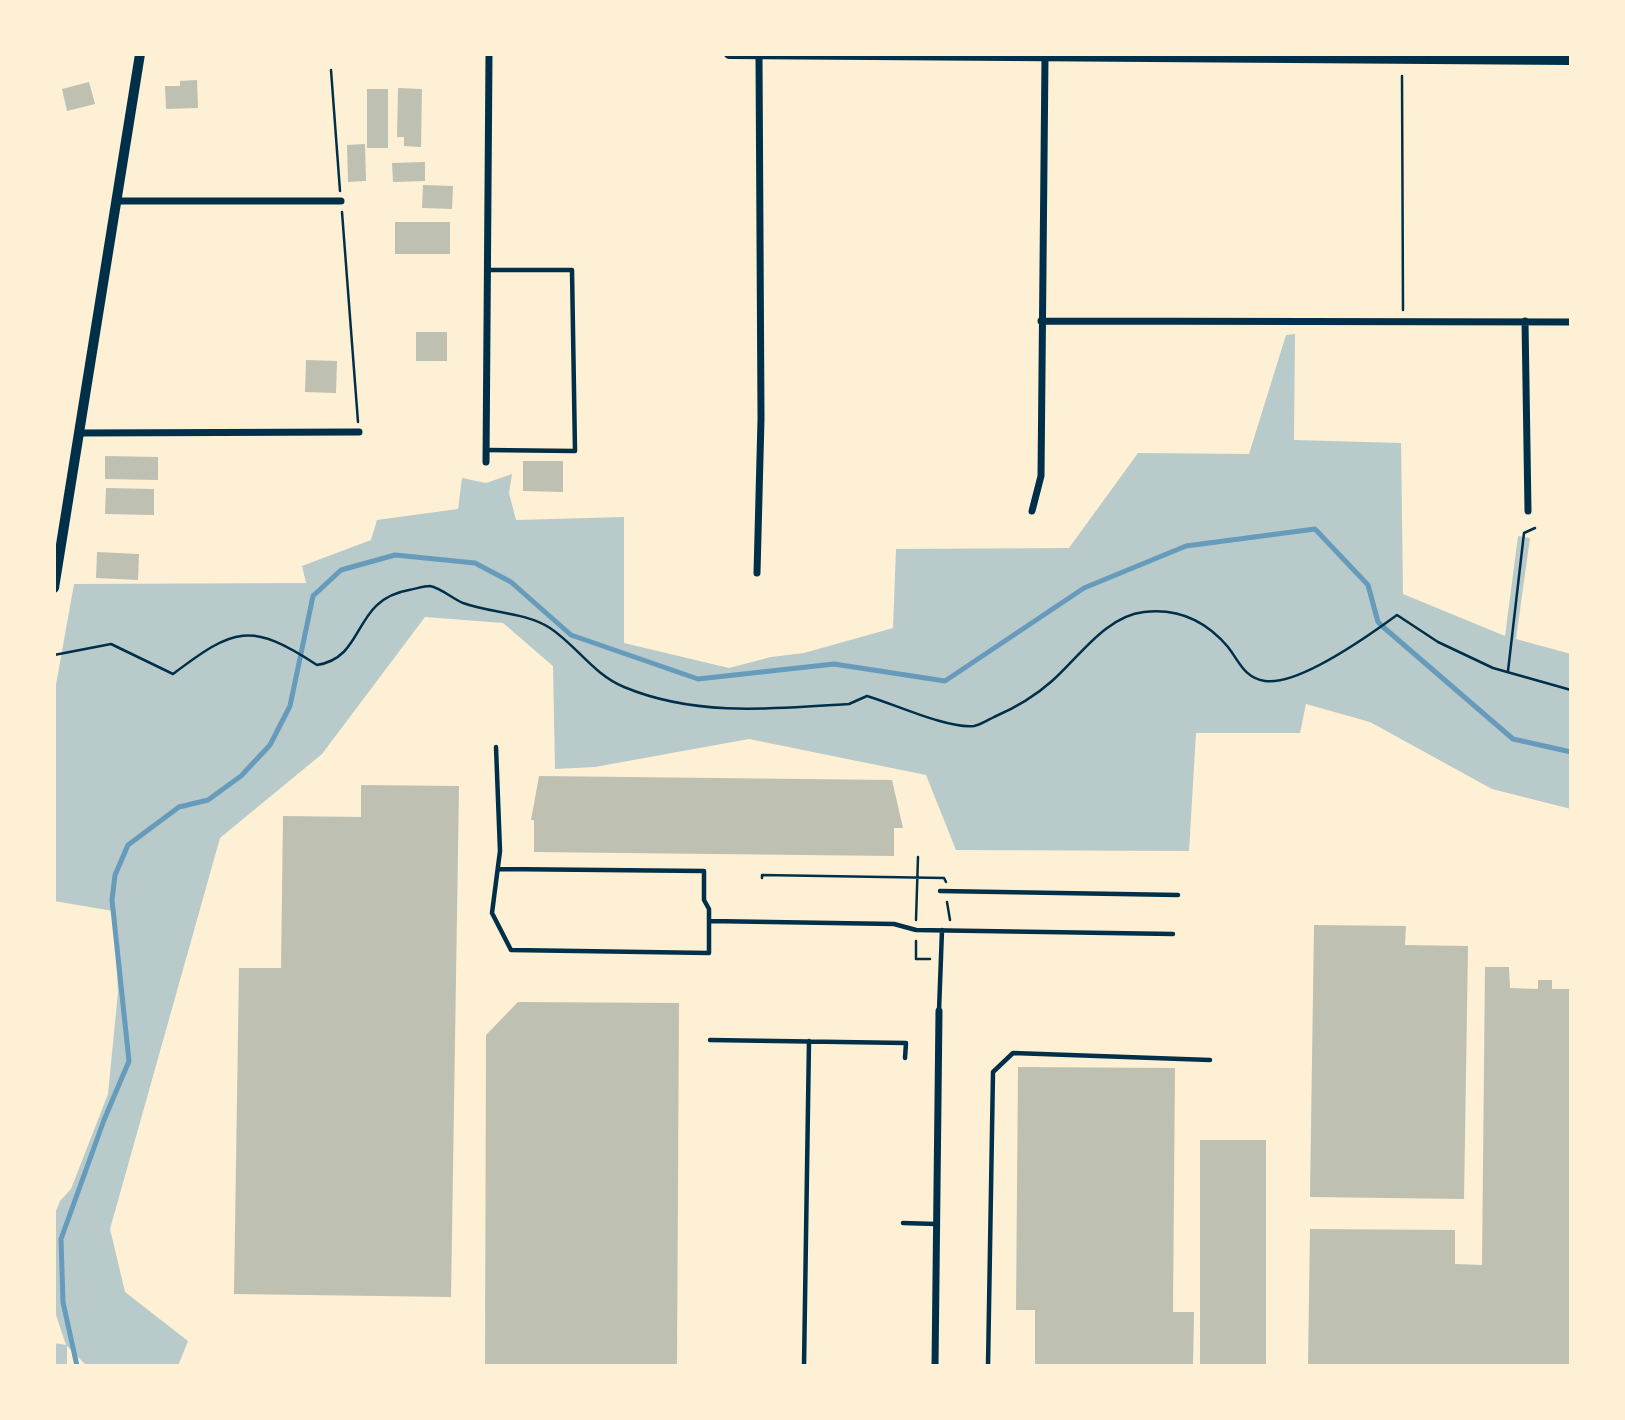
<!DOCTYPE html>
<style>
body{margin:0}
#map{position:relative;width:1625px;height:1420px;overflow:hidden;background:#fdf0d5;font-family:Mulish,sans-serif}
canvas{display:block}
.frame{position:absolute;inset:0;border:56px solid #fdf0d5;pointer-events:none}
</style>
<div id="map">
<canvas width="1625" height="1420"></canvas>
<div class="frame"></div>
</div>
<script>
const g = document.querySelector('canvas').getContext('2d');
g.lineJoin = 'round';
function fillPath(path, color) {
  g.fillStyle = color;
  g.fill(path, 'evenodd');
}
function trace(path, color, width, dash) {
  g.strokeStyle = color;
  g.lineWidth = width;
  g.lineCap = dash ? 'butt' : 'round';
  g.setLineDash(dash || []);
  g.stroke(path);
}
const green = new Path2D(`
 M1295,334L1294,440L1401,443L1403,594L1505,636L1518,536L1530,538L1516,639L1571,654V809L1492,789L1370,722L1306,704L1300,733H1196L1189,851L956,850L926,775L749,739L595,767L555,769L553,666L503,623L425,617L322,754L220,838L110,1229L125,1292L188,1341L178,1366H87L67,1346V1366H54V1343L66,1345L55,1312L54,1216L60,1201L71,1189L108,1094L118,992L113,911L54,901V696L74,584L306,583L302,566L371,540L377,520L458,509L462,478L486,483L512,474L509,493L516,520L624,517V643L729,668L771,657L804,653L893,628L896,549L1069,548L1138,453L1249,454L1286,335Z`);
const stream = new Path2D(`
 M77,1366L63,1302L61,1239L104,1120L129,1061L112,900L115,875L128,845L179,807L208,800L241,776L270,745L290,706L313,596L341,570L395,555L475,563L511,582L571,635L698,679L834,664L945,681L1084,588L1186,546L1315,529L1368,585L1378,622L1382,626L1513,739L1571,752`);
const building = new Path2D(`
 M197,80L198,108L166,109L165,86H180V81Z
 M89,82L95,104L67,111L62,89Z
 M398,88L422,89L421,147L404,146V137H397Z
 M367,89H388V148H367Z
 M365,144L366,181L348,182L347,145Z
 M425,162V181L393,182L392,163Z
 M423,185L453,186L452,209L422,208Z
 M395,222H450V254H395Z
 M416,332H447V361H416Z
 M306,360L337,361L336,393L305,392Z
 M105,456L158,457V480L105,479Z
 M523,461H563V492L523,491Z
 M106,488L154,489V515L105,514Z
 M97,552L139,554L138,580L96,578Z
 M539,776L892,780L903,828H894V856L534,852V820H531Z
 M361,785L459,786L451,1297L234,1294L239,968H281L283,816L361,817Z
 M1314,925L1406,926L1405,945L1468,946L1464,1199L1310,1197Z
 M1485,967H1509L1510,988L1538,989V980H1552V989H1571V1366H1308L1310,1229L1455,1230V1264L1482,1265Z
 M518,1002L679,1003L677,1366H485L486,1035Z
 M1018,1067L1175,1068L1173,1312H1194L1193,1366H1035V1310H1016Z
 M1200,1140H1266V1366H1200Z`);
const path = new Path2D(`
 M331,70L340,191
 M1402,76L1403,310
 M342,212L358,422
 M54,655L111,644L173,674C234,628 250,621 317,665C367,657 351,600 409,590C415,589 424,586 430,586C441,588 453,599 463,603C490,613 525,612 550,628C576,645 594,675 624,687C696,717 773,709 849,704L867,696C894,704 948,729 974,726C980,725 988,720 994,717C1015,708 1034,697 1052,681C1079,657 1106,616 1144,612C1178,608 1206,621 1228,647C1239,661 1244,678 1265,681C1298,686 1371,634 1397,615L1438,642L1493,668L1571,690
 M1508,671L1524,533L1535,528
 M762,878V875L944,878L946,882
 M947,902L950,920
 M916,920L918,857
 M916,941V959H930`);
const service = new Path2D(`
 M486,450L575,451L572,270H490
 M496,747L500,851L492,913L511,950L709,953V909L704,900V871L499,869
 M940,891L1178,895
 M709,921L894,924L916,930L1173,934
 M939,1011L942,930
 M710,1040L906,1043L905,1058
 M903,1223L936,1224
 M804,1366L809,1041
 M988,1366L993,1072L1013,1053L1210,1060`);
const minor = new Path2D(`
 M117,201H341
 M1041,321L1571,322
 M1525,321L1528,511
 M79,433L359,432
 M486,462L489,54
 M1032,511L1041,476L1045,57
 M757,573L761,419L759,55
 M935,1366L939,1011`);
const tertiary = new Path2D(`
 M729,54L1571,60
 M54,588L140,54`);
fillPath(green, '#b9caca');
trace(stream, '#669bbc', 5);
fillPath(building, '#bec0b2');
trace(path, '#003049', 2.5);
trace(service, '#003049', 4.5);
trace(minor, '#003049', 7);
trace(tertiary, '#003049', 10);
</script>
